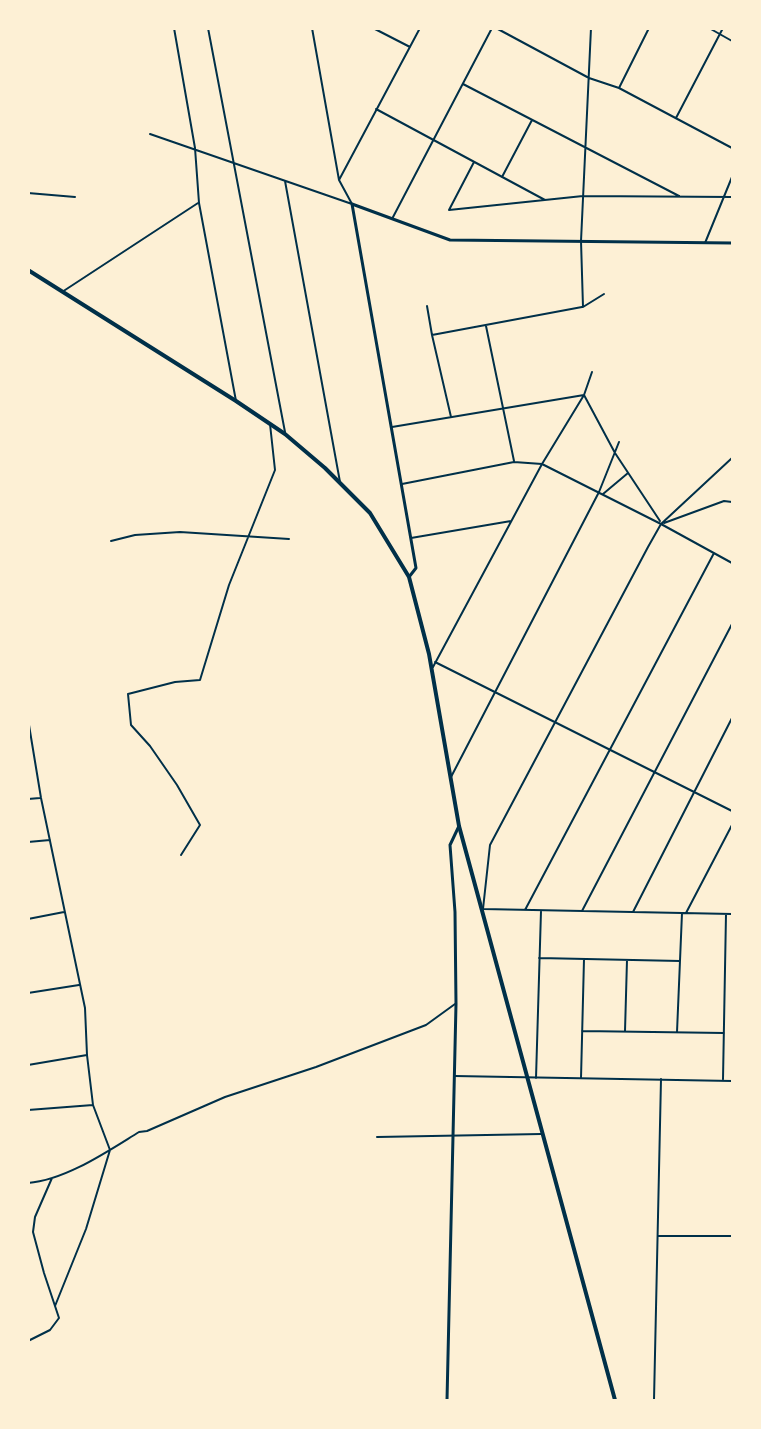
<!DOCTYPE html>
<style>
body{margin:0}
#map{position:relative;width:761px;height:1429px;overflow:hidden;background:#fdf0d5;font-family:"Libre Baskerville",serif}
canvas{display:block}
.frame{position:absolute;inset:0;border:30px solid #fdf0d5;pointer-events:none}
</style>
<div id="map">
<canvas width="761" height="1429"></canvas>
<div class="frame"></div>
</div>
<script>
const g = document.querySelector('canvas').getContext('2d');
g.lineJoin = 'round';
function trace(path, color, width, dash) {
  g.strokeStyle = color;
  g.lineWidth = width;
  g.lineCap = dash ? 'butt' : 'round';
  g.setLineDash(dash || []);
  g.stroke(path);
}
const minor = new Path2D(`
 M174,28L195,148L199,203L236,401
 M208,28L285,432
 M312,28L339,180L352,204
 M373,28L410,47
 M496,28L589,78L619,88L732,148
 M591,28L581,241L583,307L604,294
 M709,28L732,41
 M463,84L679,196
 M619,88L649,28
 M376,109L545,200
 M676,118L723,28
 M150,134L352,204
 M502,177L532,120
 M339,180L420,28
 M285,181L340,482
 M28,193L75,197
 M449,210L583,196L732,197
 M449,210L474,162
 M392,219L492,28
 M705,243L732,177
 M62,292L198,203
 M427,306L432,335L451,417
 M486,326L514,461
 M432,335L582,307
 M392,427L584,395L615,453L660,521
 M732,458L661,524L648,547L490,845L483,909L732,914
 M402,484L514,462L542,464L661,524L732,563
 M603,494L628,473
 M664,523L724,501L732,502
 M411,538L511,521
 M111,541L135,535L180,532L289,539
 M435,662L732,811
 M433,667L542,464L584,395L592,372
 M28,719L41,798L85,1008L87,1055L93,1105L110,1150L86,1229L55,1306
 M451,777L599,492L619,442
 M28,799L40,798
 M28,842L50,840
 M181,855L200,825L177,785L150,746L131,725L128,694L175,682L200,680L229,585L275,470L270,424
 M525,910L714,553
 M582,911L732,624
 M633,912L732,718
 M686,913L732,825
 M28,919L64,912
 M539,958L680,961
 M28,993L79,985
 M582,1031L724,1033
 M625,1031L627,960
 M677,1032L682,913
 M28,1065L87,1055
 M455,1076L732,1081
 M536,1078L541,911
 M581,1078L584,959
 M723,1079L726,914
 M28,1110L93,1105
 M377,1137L541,1134
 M28,1183C66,1180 108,1151 139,1132L147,1131L225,1097L316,1067L426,1025L455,1004
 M659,1236H732
 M28,1341L50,1330L59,1318L44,1273L33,1232L35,1217L52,1178
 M654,1400L661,1079`);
const tertiary = new Path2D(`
 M352,204L450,240L732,243
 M352,204L416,568L409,577
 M447,1400L456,1004L455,912L450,845L459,826`);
const primary = new Path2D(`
 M28,270L236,401L285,434L325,468L370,513L409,577L429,654L459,826L615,1400`);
trace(minor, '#003049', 2);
trace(tertiary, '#003049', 3);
trace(primary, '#003049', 4);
</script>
